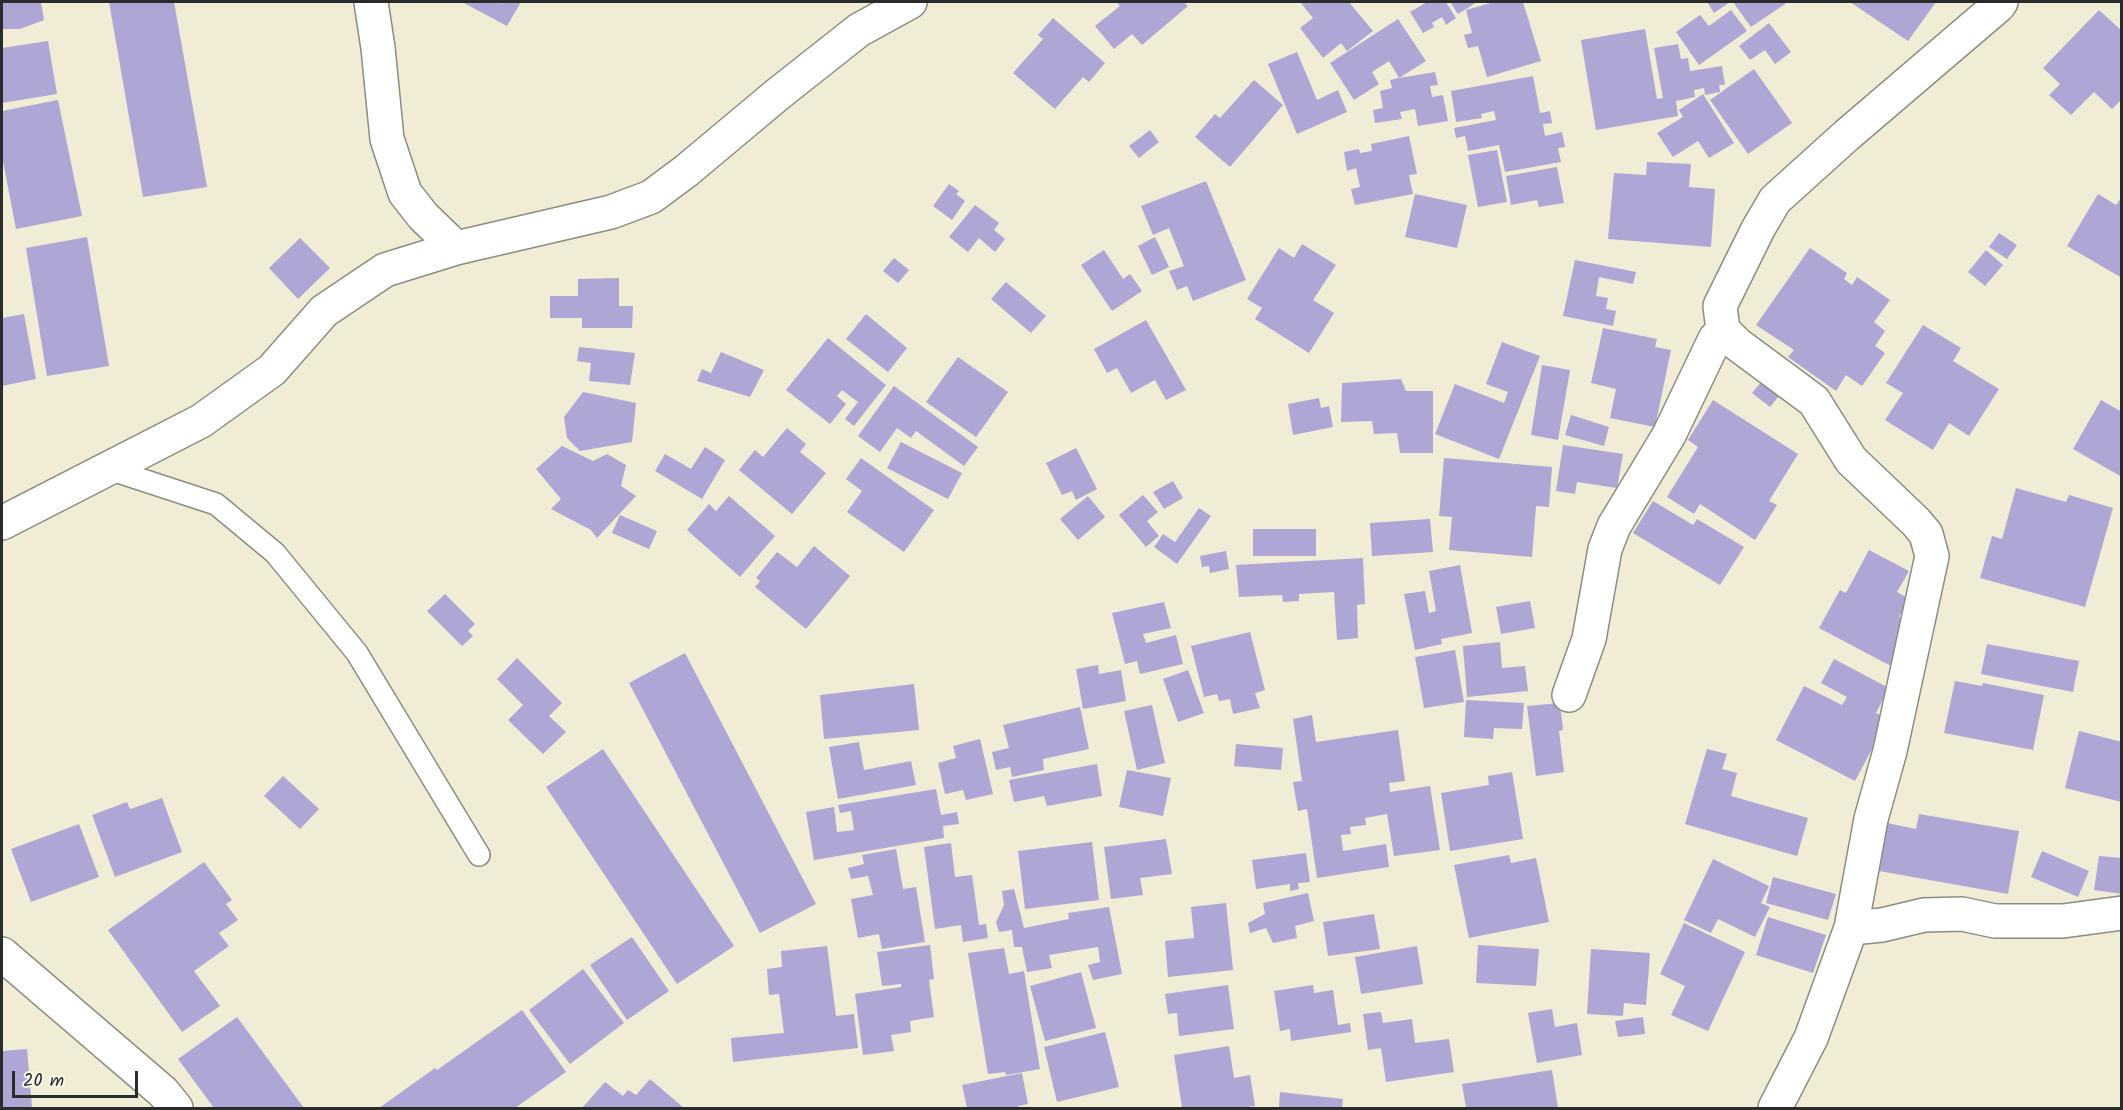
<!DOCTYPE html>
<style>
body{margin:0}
#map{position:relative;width:2123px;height:1110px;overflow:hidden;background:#f1ecd5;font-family:Kalam,sans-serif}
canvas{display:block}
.frame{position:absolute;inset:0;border:3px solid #2b2b2b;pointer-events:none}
.scale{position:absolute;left:12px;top:1071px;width:126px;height:27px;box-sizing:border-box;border:3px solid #2b2b2b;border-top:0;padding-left:8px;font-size:18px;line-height:21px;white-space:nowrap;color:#2b2b2b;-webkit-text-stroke:4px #fbf7ec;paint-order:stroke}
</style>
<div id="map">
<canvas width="2123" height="1110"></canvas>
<div class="frame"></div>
<div class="scale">20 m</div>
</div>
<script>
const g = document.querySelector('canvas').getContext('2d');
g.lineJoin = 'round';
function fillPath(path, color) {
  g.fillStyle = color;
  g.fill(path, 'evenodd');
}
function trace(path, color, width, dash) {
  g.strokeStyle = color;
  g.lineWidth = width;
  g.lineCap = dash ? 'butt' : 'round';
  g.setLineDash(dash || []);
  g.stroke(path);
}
const building = new Path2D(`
 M2,2H41L44,20L20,29H2Z
 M109,2H174L207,187L143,197Z
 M462,2H498L502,4L503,2H521L507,26Z
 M1117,2H1184L1188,6L1142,45L1132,34L1114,49L1095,26L1120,6Z
 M1300,2H1349L1373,31L1347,51L1341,43L1323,58L1300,28L1313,18Z
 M1427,2H1446L1456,18L1446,25L1442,17L1432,23L1434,27L1423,33L1410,12Z
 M1450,2H1477L1458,14Z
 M1494,2H1523L1541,61L1487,77L1478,46L1468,48L1464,35L1472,33L1466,10Z
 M1707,2H1730L1714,13Z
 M1733,2H1788L1751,27Z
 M1850,2H1936L1908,41Z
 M1731,10L1747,31L1699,65L1676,32L1700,15L1709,26Z
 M2099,10L2122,31V99L2112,109L2094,92L2071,115L2049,95L2060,84L2043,68Z
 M1053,18L1105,63L1089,82L1083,77L1055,109L1013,73L1043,39L1038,35Z
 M1398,19L1426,61L1399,78L1435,72L1438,85L1430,86L1432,97L1443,95L1448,121L1418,126L1415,109L1400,112L1402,119L1375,123L1373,110L1383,108L1380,91L1392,88L1390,80L1399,78L1389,61L1372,72L1379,84L1354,100L1330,63Z
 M1769,23L1791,52L1775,64L1765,50L1750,60L1739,46Z
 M1645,29L1657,99L1663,98L1654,48L1678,44L1681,59L1688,58L1690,71L1722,66L1725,85H1719L1720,92L1705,95L1704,88L1694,90L1695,97L1676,101L1678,116L1596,130L1581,40Z
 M48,41L57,94L2,103V48Z
 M1297,52L1317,100L1338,90L1347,112L1297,134L1268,64Z
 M1754,69L1792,123L1748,154L1710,100Z
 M1533,76L1540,113L1550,111L1552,123L1543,124L1545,136L1562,132L1565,147L1558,148L1561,162L1505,172L1499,145L1468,151L1465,136L1456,138L1454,128L1496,120L1494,111L1481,114L1482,118L1456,122L1451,91Z
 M1254,80L1283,105L1230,167L1195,137L1215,114L1220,118Z
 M1703,94L1734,143L1709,158L1698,141L1673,157L1657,133L1683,117L1679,110Z
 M58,100L82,216L16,229L2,156V111Z
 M1150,130L1159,142L1139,158L1129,146Z
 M1409,136L1417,174L1409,175L1413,194L1355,205L1351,189L1360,187L1356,168L1347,171L1344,152L1359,149L1360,153L1372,151L1371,144Z
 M1497,150L1507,202L1478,207L1468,155Z
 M1647,162L1691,164L1689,187L1715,189L1711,247L1608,239L1614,173L1646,175Z
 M1557,167L1564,203L1539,207L1537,200L1511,205L1506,176Z
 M1206,181L1246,280L1193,301L1187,286L1177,290L1169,271L1184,266L1169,228L1153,235L1141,206Z
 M949,184L959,191L956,194L965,201L952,220L933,206Z
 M1415,194L1467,205L1457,248L1405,237Z
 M2098,194L2116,205L2122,197V278L2067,246Z
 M975,205L999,223L994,230L1005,239L995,252L979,238L968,252L949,237Z
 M1999,233L2017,245L2007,259L1989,247Z
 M87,237L109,366L47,376L26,248Z
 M1155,237L1169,267L1152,275L1138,246Z
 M300,238L330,268L298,299L269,268Z
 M1302,244L1336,265L1313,300L1334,313L1309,353L1255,319L1262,308L1247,299L1279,248L1294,258Z
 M1810,248L1847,273L1844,279L1852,285L1857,277L1890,300L1874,322L1885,331L1875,346L1885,353L1862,386L1846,375L1836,391L1788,357L1794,350L1756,325Z
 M1104,250L1123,279L1130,274L1142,291L1112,311L1081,265Z
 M1986,250L2003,265L1985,286L1968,272Z
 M894,258L909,270L898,283L883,271Z
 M1575,260L1636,272L1633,284L1599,277L1596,296L1608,298L1606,309L1616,311L1613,326L1563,316Z
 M619,278V306H633L632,328H582V318H550V296H578V279Z
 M1006,282L1046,316L1031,333L991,299Z
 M24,314L36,379L2,386V318Z
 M866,314L907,348L888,372L846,339Z
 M1146,320L1186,390L1166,400L1155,380L1131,393L1117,368L1107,373L1094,349Z
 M1923,325L1961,348L1953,361L1999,389L1969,436L1949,423L1933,450L1885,420L1903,393L1886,383Z
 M1603,328L1657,339L1655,347L1671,350L1655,427L1610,418L1616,389L1591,383Z
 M828,338L886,385L854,426L845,419L858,402L842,390L837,396L846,404L830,424L786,390Z
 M1502,342L1540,356L1499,459L1435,434L1455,384L1504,403L1508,392L1486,384Z
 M579,347L635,353L630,385L589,381L591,363L577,361Z
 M721,352L764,370L750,397L697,381L702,369L711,373Z
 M958,357L1008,392L976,437L926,402Z
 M1542,365L1570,370L1558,440L1531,435Z
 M1770,371L1788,385L1770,407L1752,393Z
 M1401,379L1406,391H1433V453H1400L1397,433L1374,434L1372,421L1341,422L1342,383Z
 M894,386L978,447L964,466L916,431L911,438L897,428L880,452L858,436Z
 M583,392L636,403L632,442L580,451L567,438L564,417Z
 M1319,398L1321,408L1329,406L1333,427L1293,435L1288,404Z
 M1713,400L1798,454L1769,501L1777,505L1755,540L1700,504L1694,514L1667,497L1698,447L1688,440Z
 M2101,400L2122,412V477L2073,449Z
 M1571,415L1609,427L1604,446L1565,435Z
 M787,428L806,444L800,452L826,473L792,514L739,470L755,450L763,457Z
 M901,442L962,473L948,499L887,468Z
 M1563,445L1623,454L1617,488L1577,482L1575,494L1556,491Z
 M562,446L593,461L607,454L626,465L621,486L636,496L597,538L591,530L551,509L561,499L536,469Z
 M705,447L725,460L702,499L655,471L665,454L691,469Z
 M1076,448L1097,489L1076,500L1072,491L1062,495L1046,463Z
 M861,458L934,510L904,552L847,512L862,491L846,479Z
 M1444,458L1552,467L1549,507L1536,506L1532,557L1449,550L1452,517L1439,516Z
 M1173,481L1183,498L1164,509L1153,492Z
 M2016,488L2066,502L2069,495L2113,508L2085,607L1980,578L1992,536L2002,539Z
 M1143,495L1158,512L1147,521L1159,536L1146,547L1119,515Z
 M729,496L775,536L740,577L687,530L709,504L716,511Z
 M1088,496L1105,517L1078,540L1060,519Z
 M1653,501L1693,525L1697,519L1744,547L1720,585L1633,533Z
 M1199,508L1211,516L1177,564L1154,547L1163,534L1175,542Z
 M620,515L657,531L649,549L612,533Z
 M1430,519L1433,552L1372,556L1370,523Z
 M1253,529H1316V556H1253Z
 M814,546L850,576L806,629L755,587L760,581L756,578L777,552L797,567Z
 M1869,550L1909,571L1897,592L1909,599L1899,617L1912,624L1891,666L1819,628L1840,590L1846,593Z
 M1226,551L1229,569L1210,573L1209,566L1202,567L1200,556Z
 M1363,558L1365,604L1357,605L1358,638L1337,640L1334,592L1299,594V601L1283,602L1282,595L1239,597L1236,565Z
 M1460,565L1472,633L1441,639L1442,644L1415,650L1404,594L1425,591L1429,613L1436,611L1429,571Z
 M445,594L475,624L468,631L473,636L462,646L427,611Z
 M1530,601L1535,628L1501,634L1496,607Z
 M1164,602L1171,628L1143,634L1146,643L1176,635L1183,664L1140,674L1137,661L1125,664L1112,613Z
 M1250,632L1265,690L1255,693L1260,708L1233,714L1230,699L1219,701L1217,694L1204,697L1191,646Z
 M1500,642L1502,668L1525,666L1528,691L1467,697L1463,646Z
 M1987,644L2079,661L2073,692L1981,674Z
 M1455,650L1464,702L1424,708L1415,657Z
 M685,653L816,904L760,933L629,683Z
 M517,658L562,703L549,716L566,732L543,754L508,720L523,705L497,679Z
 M1834,659L1889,688L1876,713L1888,719L1855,781L1776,740L1804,686L1842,705L1847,697L1821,683Z
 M1098,665L1099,674L1121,670L1126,701L1083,709L1076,669Z
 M1188,670L1204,713L1178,722L1163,679Z
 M1955,681L1982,686L1983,683L2044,695L2033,750L1944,733Z
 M914,684L919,730L824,739L820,695Z
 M1466,700L1524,703L1522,729L1494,728L1493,739L1464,737Z
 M1560,703L1563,730L1559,731L1564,772L1536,776L1527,706Z
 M1152,705L1165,763L1137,770L1124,711Z
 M1080,707L1089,749L1043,759L1044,770L1012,777L1010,767L996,770L992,752L1009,748L1003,725Z
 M1312,715L1316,742L1398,730L1405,781L1389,783L1390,792L1430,786L1440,850L1394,856L1387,814L1365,818L1366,825L1350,827L1351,834L1341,835L1343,851L1386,844L1389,867L1317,878L1307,809L1298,811L1293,782L1302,781L1293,719Z
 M2079,731L2122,742V802L2065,788Z
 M980,739L993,794L966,800L963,790L945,794L938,763L956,758L953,746Z
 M859,742L864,770L911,761L916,785L838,799L829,747Z
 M1236,744L1283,748L1281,770L1234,766Z
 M603,749L734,946L677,984L546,787Z
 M1707,749L1727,754L1722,769L1737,773L1731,796L1808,818L1797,856L1685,824Z
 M1097,764L1102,796L1047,806L1044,796L1014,802L1009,780Z
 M1127,770L1171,778L1163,816L1119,807Z
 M1512,772L1523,839L1450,851L1441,793L1489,785L1488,776Z
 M283,776L319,809L300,829L264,796Z
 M936,789L941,815L957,812L959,824L943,826L944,838L814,860L806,812L834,807L837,832L854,830L851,811L840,813L838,805Z
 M162,798L182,852L115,877L92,815L127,802L130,809Z
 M1919,814L2019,831L2008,894L1879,871L1887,823L1916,829Z
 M79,824L99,877L31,902L11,849Z
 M1166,839L1172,874L1140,878L1143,895L1111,899L1104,847Z
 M1092,842L1099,900L1025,909L1018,851Z
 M951,843L955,877L972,875L979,925L986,924L988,938L963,942L961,925L935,929L924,847Z
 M896,849L903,889L916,887L925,942L882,949L879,934L858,938L851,899L873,895L868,876L851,879L848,868L864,864L862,855Z
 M2042,851L2089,871L2078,897L2031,877Z
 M1306,853L1310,882L1298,883L1299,889L1290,891V884L1256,889L1252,860Z
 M1509,855L1511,863L1536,858L1549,922L1469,938L1454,865Z
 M2099,856L2122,858V894L2094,890Z
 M1713,859L1769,886L1761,903L1770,907L1755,937L1718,919L1711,933L1684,920Z
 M204,862L232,900L226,904L238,920L219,933L229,946L194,971L220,1006L182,1032L108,930Z
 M1773,877L1836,894L1828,920L1766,903Z
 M1014,889L1024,928L1069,919L1068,913L1109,907L1122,974L1093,980L1088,965L1100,962L1098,947L1049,955L1052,968L1027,972L1022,947H1014L1012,930L999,932L996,922L1004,905L1002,891Z
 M1308,893L1314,921L1295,926L1297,938L1273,943L1266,928L1250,933L1248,923L1265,914L1263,903Z
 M1226,903L1233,970L1168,977L1165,941L1194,938L1191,907Z
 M1374,914L1380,949L1328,956L1323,922Z
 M1768,917L1826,935L1813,973L1756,955Z
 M1684,923L1745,952L1708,1031L1671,1015L1685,986L1660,974Z
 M632,937L669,991L627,1020L590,965Z
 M930,945L934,979L929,980L934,1017L910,1021L911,1032L891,1035L894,1051L863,1055L855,994L901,987V984L882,986L877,952Z
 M1478,945L1539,949L1536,986L1476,983Z
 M827,946L836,1016L854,1014L858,1048L733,1062L731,1038L784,1033L779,994L769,995L767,969L782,967L781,951Z
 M1417,946L1423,984L1361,994L1355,957Z
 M1004,948L1009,974L1024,971L1040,1069L1006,1075L1005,1072L988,1074L968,953Z
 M1591,949L1650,953L1646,1005L1624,1003L1623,1016L1587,1014Z
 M583,969L624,1023L570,1064L529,1010Z
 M1081,972L1096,1028L1045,1041L1030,986Z
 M1228,985L1234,1029L1179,1036L1177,1013L1168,1014L1165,994Z
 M1313,985L1314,993L1333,990L1338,1025L1350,1023L1351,1032L1291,1041L1290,1029L1280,1031L1274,991Z
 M1552,1009L1555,1027L1577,1023L1582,1055L1537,1063L1528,1013Z
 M522,1010L566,1072L515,1108H379L435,1068L437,1070Z
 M1381,1012L1383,1023L1412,1019L1415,1043L1449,1039L1454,1072L1386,1082L1381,1048L1368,1050L1363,1014Z
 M237,1017L304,1108H214L178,1059Z
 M1643,1017L1645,1034L1618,1037L1615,1021Z
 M1105,1032L1119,1087L1057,1102L1044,1047Z
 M1229,1046L1234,1078L1250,1075L1255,1106L1237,1108H1182L1174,1055Z
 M27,1049L32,1107L2,1108V1051Z
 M1552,1070L1558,1108H1466L1462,1084Z
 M1022,1073L1028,1104L1018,1106V1108H967L962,1085Z
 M650,1079L684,1108H582L605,1082L623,1096L628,1090L636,1095Z
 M1280,1092L1343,1099L1342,1108H1279Z`);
const lane = new Path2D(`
 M109,469L216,504L275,553L357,653L479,855`);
const street = new Path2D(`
 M371,2L378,48L387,139L405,193L423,216L456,248
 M2,523L201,421L272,370L324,311L385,270L456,248L611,212L651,197L686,171L778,94L859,30L910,2
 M1569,695L1589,639L1605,549L1614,526L1669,435L1715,339L1723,330
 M1851,928L1882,925L1924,915L1962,914L1995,921H2063L2122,913
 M2,954L163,1092L176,1108
 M1775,1108L1811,1038L1851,928L1871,819L1890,751L1932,556L1926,534L1916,522L1851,460L1814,401L1737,344L1723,330L1720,306L1758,229L1775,200L1847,135L1998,6L2001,2`);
fillPath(building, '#afa6d5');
trace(lane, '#8e8c80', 24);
trace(street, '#8e8c80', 36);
trace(lane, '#fff', 21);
trace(street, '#fff', 33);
</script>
